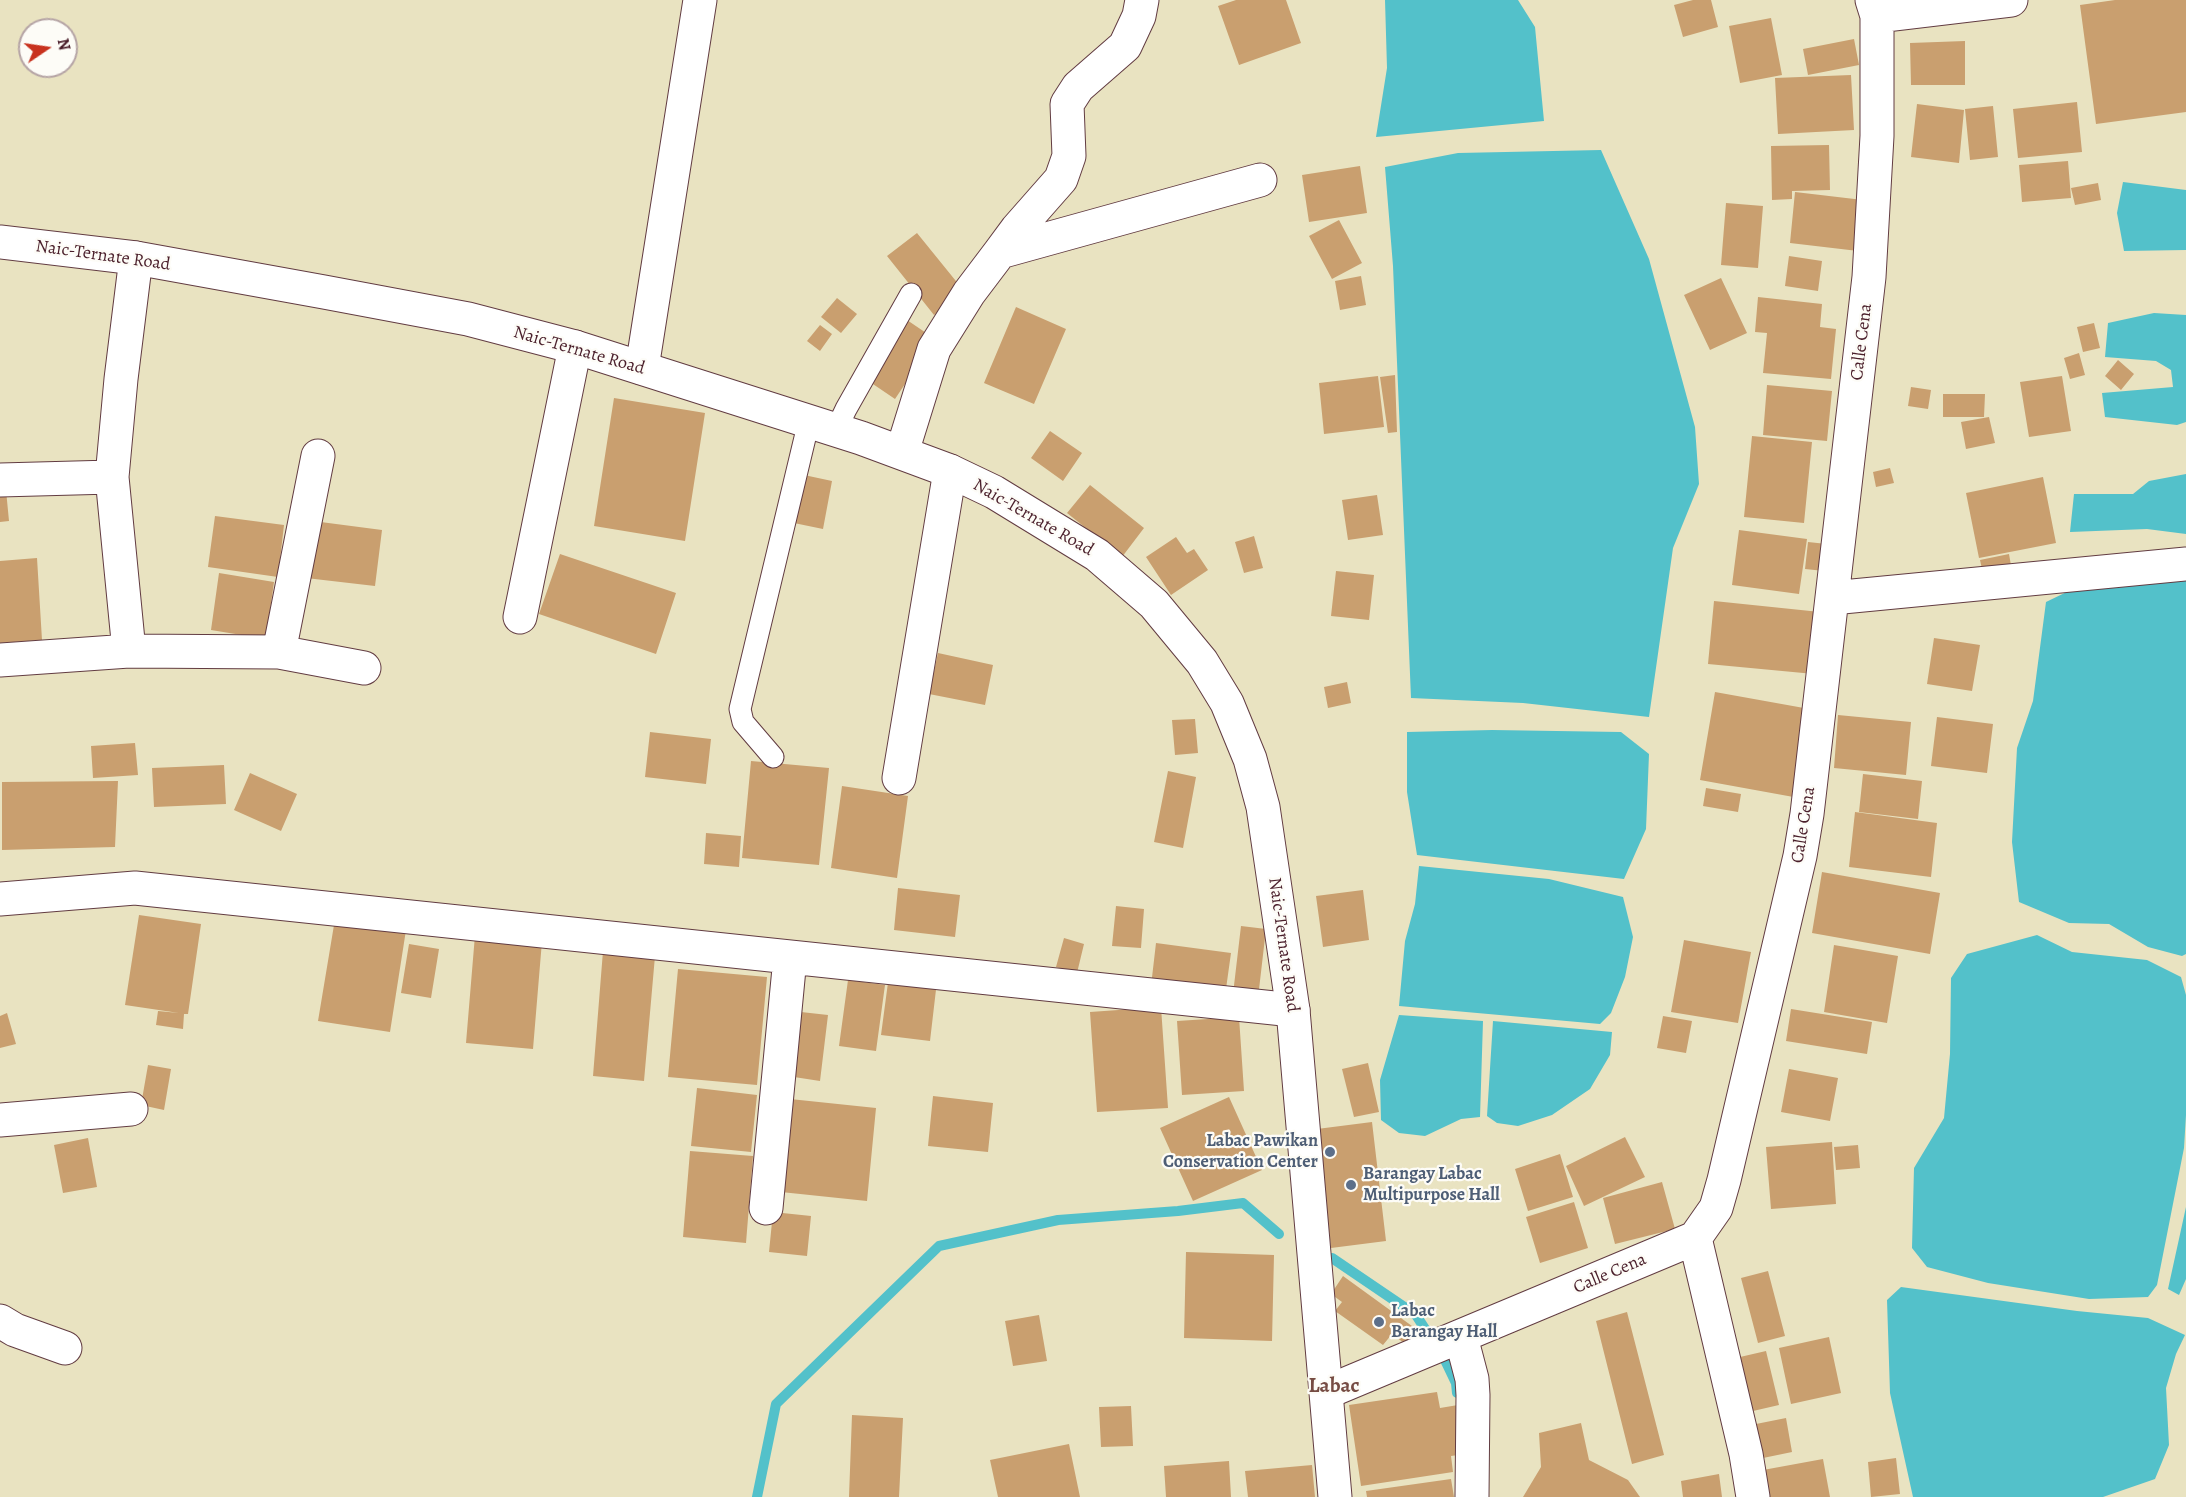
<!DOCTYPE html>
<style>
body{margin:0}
#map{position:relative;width:2186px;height:1497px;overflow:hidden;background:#e9e3c1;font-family:Alegreya,serif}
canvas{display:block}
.north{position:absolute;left:18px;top:18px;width:60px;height:60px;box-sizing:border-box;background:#fdfcf7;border:2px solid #b5a4a5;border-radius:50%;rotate:77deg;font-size:16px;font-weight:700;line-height:24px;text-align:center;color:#4a1f2b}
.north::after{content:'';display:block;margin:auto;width:21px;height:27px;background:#c8321e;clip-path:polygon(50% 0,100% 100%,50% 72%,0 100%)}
</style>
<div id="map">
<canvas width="2186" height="1497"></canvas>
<div class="north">N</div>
</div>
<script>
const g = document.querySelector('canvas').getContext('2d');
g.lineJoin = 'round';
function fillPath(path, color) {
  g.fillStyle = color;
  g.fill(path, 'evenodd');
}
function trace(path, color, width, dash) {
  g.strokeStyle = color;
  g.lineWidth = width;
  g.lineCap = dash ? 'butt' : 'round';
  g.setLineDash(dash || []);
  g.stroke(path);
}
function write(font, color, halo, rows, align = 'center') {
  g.font = font + ' Alegreya,serif';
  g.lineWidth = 4.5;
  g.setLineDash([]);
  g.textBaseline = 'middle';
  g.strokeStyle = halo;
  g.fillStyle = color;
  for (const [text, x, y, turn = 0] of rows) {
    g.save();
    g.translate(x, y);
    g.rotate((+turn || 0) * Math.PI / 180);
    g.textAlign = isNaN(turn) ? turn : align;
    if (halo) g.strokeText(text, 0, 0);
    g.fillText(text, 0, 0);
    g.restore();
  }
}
const water = new Path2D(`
 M1385,0H1518L1535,27L1544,121L1376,137L1387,68Z
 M1601,150L1649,259L1695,427L1699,484L1673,548L1649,717L1523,703L1411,698L1393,266L1385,167L1458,153Z
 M2123,182L2186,190V250L2124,251L2117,213Z
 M2154,313L2186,315V422L2177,425L2105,417L2102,393L2173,387L2171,370L2156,361L2105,357L2108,323Z
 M2186,474V534L2147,529L2070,532L2074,494H2133L2149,481Z
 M2186,578V954L2182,956L2148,947L2109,924L2069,923L2019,902L2012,842L2017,748L2033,701L2046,602L2075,588Z
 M1492,730L1621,732L1649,754L1646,829L1624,879L1417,855L1407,792V732Z
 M1419,866L1549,879L1623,897L1633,937L1625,977L1611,1013L1600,1024L1399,1006L1405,941L1415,904Z
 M2037,935L2072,952L2147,960L2181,977L2186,995V1115L2184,1148L2157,1285L2148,1297L2089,1299L1988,1283L1927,1267L1912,1248L1914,1168L1944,1118L1950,1054L1951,978L1967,954Z
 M1399,1015L1483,1021L1480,1117L1461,1119L1425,1136L1399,1133L1381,1120L1380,1080Z
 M1493,1021L1612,1032L1610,1055L1590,1089L1552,1115L1518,1126L1497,1123L1487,1116Z
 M2186,1207V1279L2179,1295L2168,1289Z
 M1901,1287L2077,1311L2148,1318L2185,1335L2176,1354L2166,1388L2169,1445L2155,1479L2103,1497H1913L1890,1393L1887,1300Z`);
const stream = new Path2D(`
 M1332,1258L1416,1315L1427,1332
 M1445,1360L1456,1383L1457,1393
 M757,1497L776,1404L939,1246L1058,1220L1178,1211L1243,1203L1279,1234`);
const building = new Path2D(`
 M1236,0H1286L1301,43L1239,65L1218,6Z
 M1693,0H1711L1718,27L1683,37L1674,5Z
 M2115,0H2186V112L2096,124L2080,5Z
 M1771,18L1782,75L1740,83L1729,26Z
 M1854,39L1859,65L1808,75L1803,49Z
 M1965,41V85H1911L1910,43Z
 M1851,75L1854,130L1778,134L1775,78Z
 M2077,102L2082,152L2018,158L2013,109Z
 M1917,104L1964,110L1959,163L1911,157Z
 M1993,106L1998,157L1970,160L1965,109Z
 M1829,145L1830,190L1792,191V199L1772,200L1771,146Z
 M2068,161L2071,198L2022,202L2019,165Z
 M1360,166L1367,213L1309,222L1302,175Z
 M2098,183L2101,200L2075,205L2071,188Z
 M1795,192L1863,200L1858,251L1790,243Z
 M1726,203L1763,206L1758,268L1721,265Z
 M1339,220L1362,263L1332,279L1309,236Z
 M917,233L964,291L934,315L887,256Z
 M1789,256L1822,261L1818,291L1785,286Z
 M1361,276L1366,305L1340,310L1335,281Z
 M1721,278L1747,333L1710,350L1684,295Z
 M1758,297L1822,304L1820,327L1836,329L1831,379L1763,373L1767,333L1755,332Z
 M837,298L857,314L841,333L821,317Z
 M1016,307L1066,329L1034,404L984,383Z
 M907,320L935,339L895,399L867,380Z
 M2094,323L2100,348L2083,352L2077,327Z
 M820,325L832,334L820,351L807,341Z
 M2079,353L2085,375L2070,379L2064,358Z
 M2118,360L2134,374L2121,390L2105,376Z
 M1395,375L1397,432L1388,433L1380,377Z
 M1378,376L1384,427L1324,434L1319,383Z
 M2062,376L2071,431L2029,437L2020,382Z
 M1767,385L1832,391L1827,441L1763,435Z
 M1911,387L1931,390L1928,409L1908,406Z
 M1943,394H1985L1984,417H1943Z
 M614,398L705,413L685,541L594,526Z
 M1989,417L1995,443L1966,449L1961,422Z
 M1050,431L1082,453L1063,481L1031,458Z
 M1752,436L1812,442L1804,523L1744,517Z
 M1890,468L1894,483L1876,487L1873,472Z
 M804,475L832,481L823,529L794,523Z
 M2043,477L2056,543L1979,558L1966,493Z
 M1090,485L1144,528L1122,557L1067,513Z
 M0,490H6L9,521L0,522Z
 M1377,495L1383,535L1348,540L1342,500Z
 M215,516L284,525L278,577L208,567Z
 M313,521L382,530L375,586L306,578Z
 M1739,530L1807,539L1799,594L1732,585Z
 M1254,536L1263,568L1244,573L1235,542Z
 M1176,537L1187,553L1194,549L1208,570L1171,595L1146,557Z
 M1808,542L1836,545L1834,572L1805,569Z
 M560,554L676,593L656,654L539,614Z
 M2009,554L2013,577L1985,582L1980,560Z
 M37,558L42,640L0,643V561Z
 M1336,571L1374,575L1369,620L1331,616Z
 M219,573L274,582L266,639L211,630Z
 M1714,601L1820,612L1814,674L1708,664Z
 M1934,638L1980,645L1972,691L1927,684Z
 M938,653L993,665L985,705L929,694Z
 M1347,682L1351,703L1328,708L1324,687Z
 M1715,692L1815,710L1799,798L1700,780Z
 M1838,715L1911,722L1906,775L1834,768Z
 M1937,717L1993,724L1987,773L1931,766Z
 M1195,719L1198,753L1175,755L1172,720Z
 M650,732L711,739L706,784L645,777Z
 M135,743L138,775L93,778L91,746Z
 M751,761L829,768L819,865L742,858Z
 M224,765L226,804L154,807L152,768Z
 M1168,771L1196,777L1183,848L1154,842Z
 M250,773L297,794L281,831L234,810Z
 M1863,774L1922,781L1918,819L1859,812Z
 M118,781L115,847L2,850V782Z
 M842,786L908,796L897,878L831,868Z
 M1706,788L1741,794L1738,812L1703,806Z
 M1855,812L1937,823L1931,877L1849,867Z
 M706,833L741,836L739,867L704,864Z
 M1822,872L1940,893L1930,954L1812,933Z
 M898,888L960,895L955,937L894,930Z
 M1363,890L1369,940L1323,947L1316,896Z
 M1116,906L1144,909L1141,948L1112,946Z
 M139,915L201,924L188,1014H184L183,1029L156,1025L158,1011L179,1013L125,1005Z
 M335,919L406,930L390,1032L318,1021Z
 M1241,926L1266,929L1258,998L1233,994Z
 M475,935L542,941L533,1049L466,1043Z
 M1064,938L1084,944L1077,973L1056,967Z
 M1684,940L1751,952L1738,1023L1671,1012Z
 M1156,943L1231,953L1225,996L1151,986Z
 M409,944L439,949L431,998L401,993Z
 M1834,945L1898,956L1887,1023L1824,1012Z
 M603,951L655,956L644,1081L593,1076Z
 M678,969L767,977L757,1085L668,1077Z
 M889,975L937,981L930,1041L881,1035Z
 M848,980L885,985L876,1051L839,1046Z
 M1161,1007L1168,1108L1097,1112L1090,1012Z
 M1791,1009L1872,1022L1867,1054L1786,1041Z
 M801,1012L828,1015L820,1081L794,1077Z
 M7,1013L16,1044L0,1048V1016Z
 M1663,1016L1692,1021L1686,1053L1657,1048Z
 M1239,1017L1244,1091L1182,1095L1177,1021Z
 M1368,1063L1379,1112L1354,1117L1342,1069Z
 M148,1065L171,1069L164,1110L141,1105Z
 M1789,1069L1838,1078L1830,1121L1781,1112Z
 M697,1088L757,1095L751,1152L691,1146Z
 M933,1096L993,1103L988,1152L928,1146Z
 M1229,1097L1262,1170L1193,1201L1160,1128Z
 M790,1099L876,1108L867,1201L781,1192Z
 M1372,1122L1386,1241L1331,1248L1317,1129Z
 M1625,1137L1645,1177L1584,1206L1566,1166Z
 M88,1138L97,1187L63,1193L54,1145Z
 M1832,1142L1836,1204L1771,1209L1766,1147Z
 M1858,1145L1860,1168L1836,1170L1834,1147Z
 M690,1151L753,1156L746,1243L683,1237Z
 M1560,1154L1573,1197L1528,1211L1515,1169Z
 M1662,1182L1675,1229L1615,1244L1603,1198Z
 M1574,1202L1588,1248L1540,1263L1526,1217Z
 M773,1212L811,1216L807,1256L769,1252Z
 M1186,1252L1274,1255L1272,1341L1184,1338Z
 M1768,1271L1785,1336L1758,1343L1741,1278Z
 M1343,1276L1423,1334L1412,1349L1392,1334L1383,1345L1335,1311L1342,1302L1331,1294Z
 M1627,1312L1664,1455L1632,1464L1596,1321Z
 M1039,1315L1047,1361L1013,1366L1005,1321Z
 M1829,1337L1841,1393L1791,1404L1779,1348Z
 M1766,1351L1779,1405L1753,1411L1740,1357Z
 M1437,1392L1440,1408L1458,1405L1465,1454L1451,1456L1453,1472L1361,1486L1349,1405Z
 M1131,1406L1133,1446L1101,1447L1099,1407Z
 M852,1415L903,1418L899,1497H849Z
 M1786,1418L1792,1452L1763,1458L1756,1424Z
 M1581,1423L1589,1460L1628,1480L1640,1497H1523L1541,1467L1539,1433Z
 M1069,1444L1080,1497H998L990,1460Z
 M1896,1458L1900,1494L1871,1497L1868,1462Z
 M1823,1459L1830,1497H1768L1763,1470Z
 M1229,1461L1231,1497H1166L1164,1466Z
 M1312,1465L1315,1497H1248L1245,1471Z
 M1719,1474L1722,1497H1683L1681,1481Z
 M1451,1479L1454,1497H1367L1366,1491Z`);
const lane = new Path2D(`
 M836,430L846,409L911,294
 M773,757L743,722L740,709L809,421`);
const street = new Path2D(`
 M1877,16L2011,0
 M1000,252L1260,180
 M642,368L700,0
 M902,452L934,349L969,293L1000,252L1017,229L1061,179L1069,156L1067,104L1078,87L1125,46L1139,16L1142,0
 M0,480L112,477
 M1832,598L2186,564
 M520,617L575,347
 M129,651L112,477L121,379L136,258
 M279,652L318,456
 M0,660L129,651L279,652L364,668
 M899,778L950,471
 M0,899L135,888L1293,1010
 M0,1120L131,1109
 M766,1208L790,958
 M1695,1238L1746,1454L1753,1497
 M0,1321L15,1330L65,1348
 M1461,1337L1472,1379L1473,1395L1472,1497
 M1327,1392L1695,1238L1716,1208L1724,1180L1800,856L1807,814L1869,277L1877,136V16L1872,0`);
const secondary = new Path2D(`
 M0,242L136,258L324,292L468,319L575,347L861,438L950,471L994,492L1097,555L1154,604L1202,662L1227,703L1250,759L1263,807L1293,1010L1335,1497`);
const markers = [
 [1330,1152,6,"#5c6f8a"],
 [1351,1185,6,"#5c6f8a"],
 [1379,1322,6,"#5c6f8a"]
];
const streetNames = [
 ["Naic-Ternate Road",103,256,8],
 ["Calle Cena",1862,342,-83],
 ["Naic-Ternate Road",579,351,16],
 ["Naic-Ternate Road",1033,518,30],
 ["Calle Cena",1804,825,-81],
 ["Naic-Ternate Road",1283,945,82],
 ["Calle Cena",1610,1274,-23]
];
const serviceNames = [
 ["Labac Pawikan",1318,1142,"right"],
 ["Conservation Center",1318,1163,"right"],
 ["Barangay Labac",1363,1175],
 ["Multipurpose Hall",1363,1196],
 ["Labac",1391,1312],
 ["Barangay Hall",1391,1333]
];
const quarterNames = [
 ["Labac",1334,1387]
];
fillPath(water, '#53c1ca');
trace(stream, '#53c1ca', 10);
fillPath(building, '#c99f6f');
trace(lane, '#623c42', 23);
trace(street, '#623c42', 35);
trace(secondary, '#623c42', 35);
trace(lane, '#fff', 21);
trace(street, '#fff', 33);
trace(secondary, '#fff', 33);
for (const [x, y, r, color] of markers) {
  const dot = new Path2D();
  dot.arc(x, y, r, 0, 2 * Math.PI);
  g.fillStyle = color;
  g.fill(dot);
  trace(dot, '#fdfcf7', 2);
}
write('18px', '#4a1f2b', '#fdfcf7', streetNames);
write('bold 18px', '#4e5e75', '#fdfcf7', serviceNames, 'left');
write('bold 21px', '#764c43', '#fdfcf7', quarterNames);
</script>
